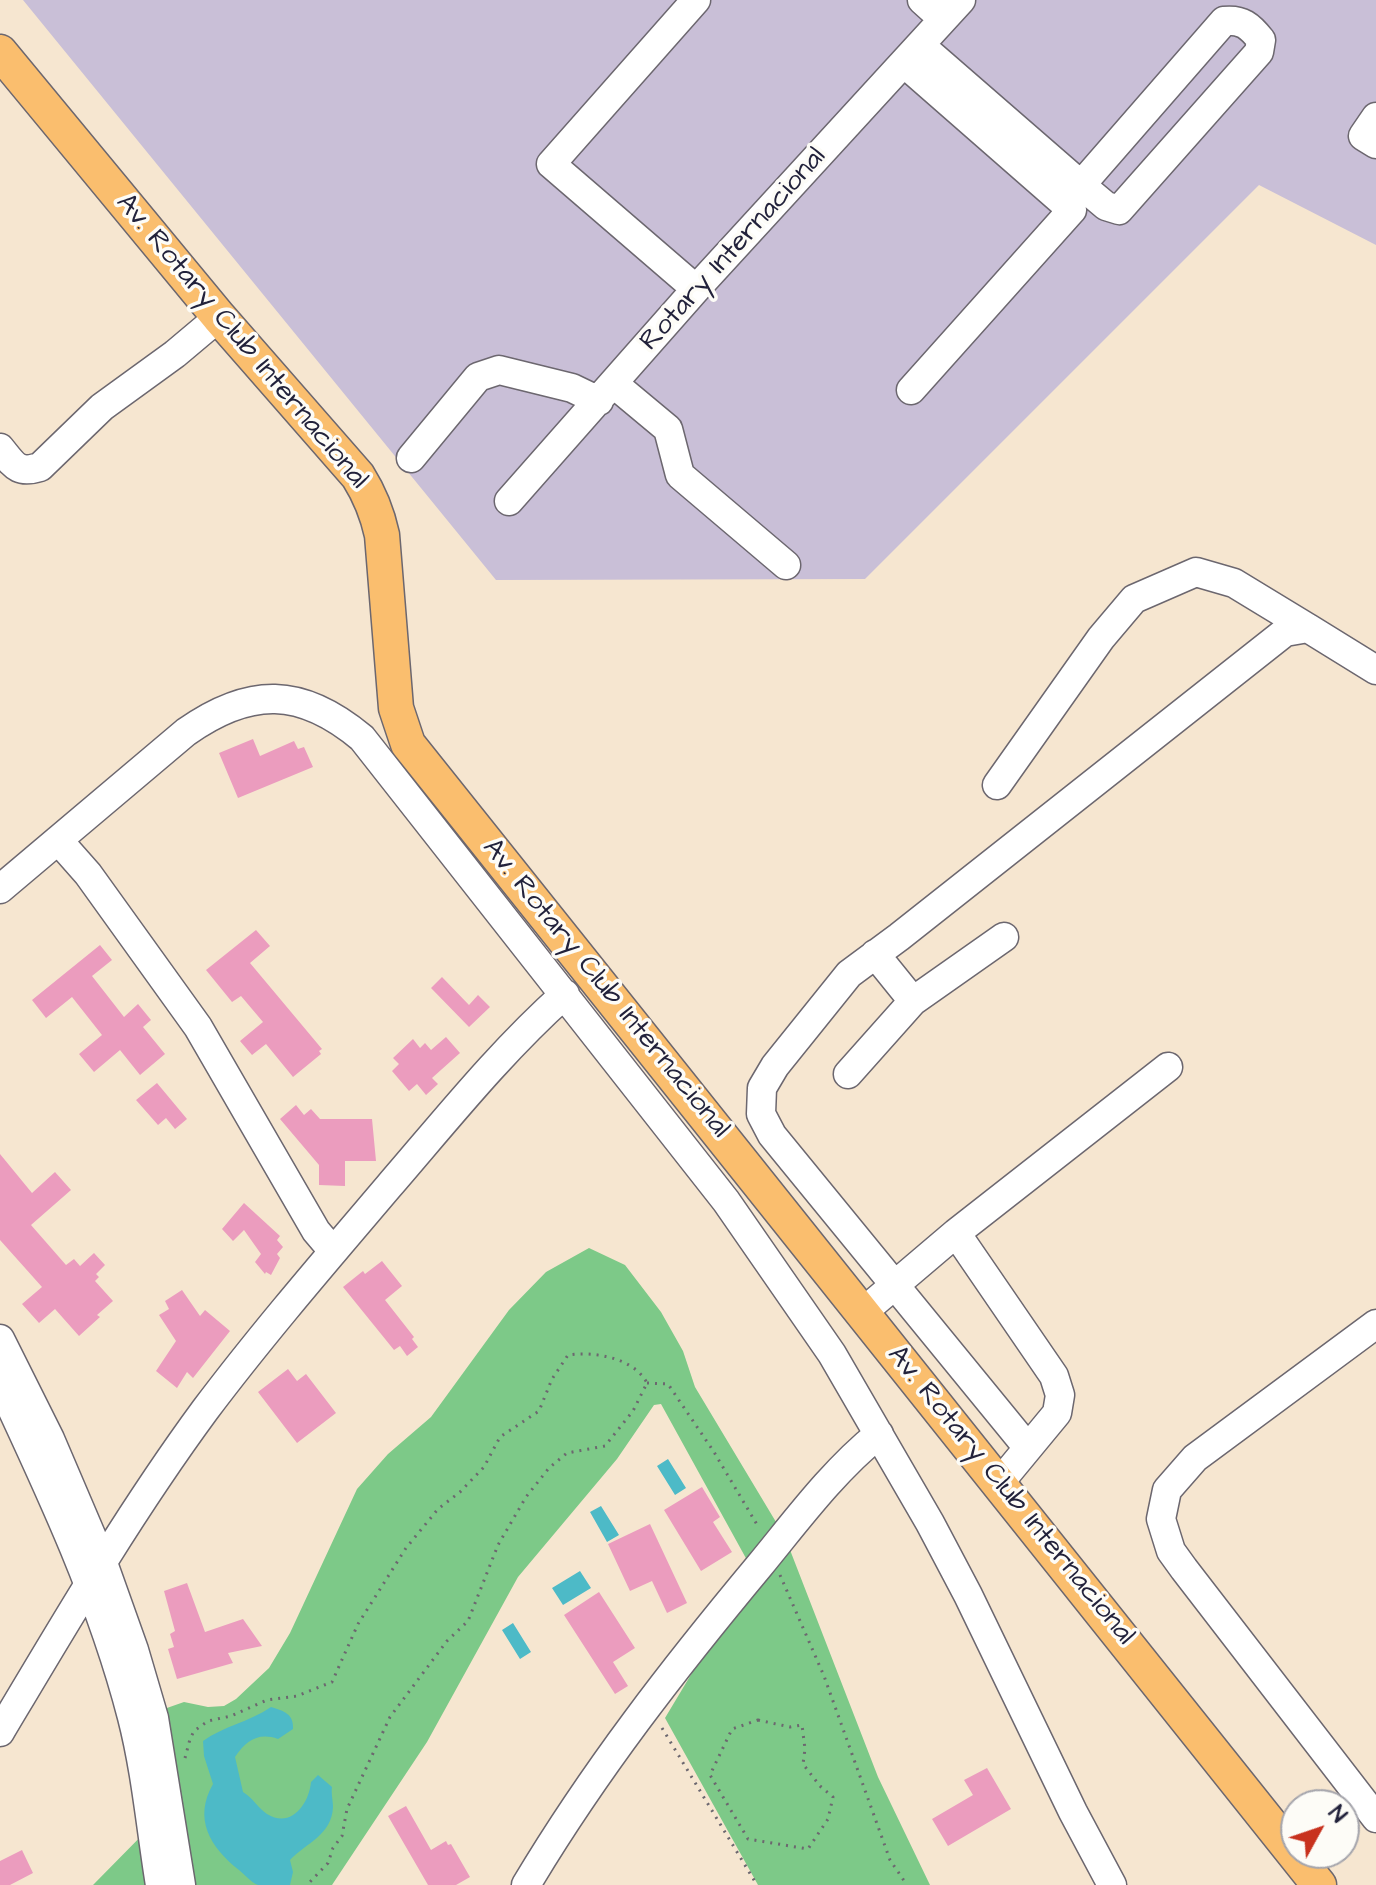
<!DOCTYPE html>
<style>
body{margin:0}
#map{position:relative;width:1376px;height:1885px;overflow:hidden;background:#f6e6d0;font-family:"Architects Daughter",sans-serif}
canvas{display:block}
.north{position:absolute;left:1280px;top:1789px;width:80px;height:80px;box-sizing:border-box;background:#fdfcf7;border:2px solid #a5a5ac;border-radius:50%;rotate:50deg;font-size:22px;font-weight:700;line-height:32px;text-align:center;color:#22223b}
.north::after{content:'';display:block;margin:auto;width:28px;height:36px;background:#c8321e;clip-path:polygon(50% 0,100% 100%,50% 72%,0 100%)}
</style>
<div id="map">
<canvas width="1376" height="1885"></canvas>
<div class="north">N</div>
</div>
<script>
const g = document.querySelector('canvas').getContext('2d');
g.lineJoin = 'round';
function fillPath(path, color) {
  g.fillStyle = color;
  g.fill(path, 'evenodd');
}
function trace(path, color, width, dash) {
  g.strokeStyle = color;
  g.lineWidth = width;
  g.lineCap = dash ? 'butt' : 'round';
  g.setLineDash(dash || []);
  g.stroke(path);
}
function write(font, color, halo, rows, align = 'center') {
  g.font = font + ' "Architects Daughter",sans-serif';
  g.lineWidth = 7;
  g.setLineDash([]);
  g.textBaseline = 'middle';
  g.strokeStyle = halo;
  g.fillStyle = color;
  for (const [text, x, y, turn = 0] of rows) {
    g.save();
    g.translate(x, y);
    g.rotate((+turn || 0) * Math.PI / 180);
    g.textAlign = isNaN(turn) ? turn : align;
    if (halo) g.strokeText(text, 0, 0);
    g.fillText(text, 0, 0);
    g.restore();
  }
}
const industrial = new Path2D(`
 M23,0H1376V245L1259,185L865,579L496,580Z`);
const green = new Path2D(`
 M589,1248L625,1265L661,1312L683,1351L695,1387L785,1537L878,1777L930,1885H758L665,1718L753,1571L661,1404L654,1405L617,1459L518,1577L427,1742L332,1885H93L155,1822L164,1709L184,1702L208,1707L224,1706L236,1699L269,1668L290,1633L357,1489L388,1454L431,1417L509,1310L546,1272Z`);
const water = new Path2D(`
 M668,1459L686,1488L675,1495L657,1466Z
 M601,1506L619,1535L607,1542L590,1512Z
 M580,1571L591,1588L563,1605L552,1588Z
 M513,1623L531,1652L520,1659L502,1630Z
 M271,1707C284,1711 294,1714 293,1729L278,1739C258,1732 246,1741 235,1757L243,1792C253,1798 259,1809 267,1814C291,1829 309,1804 311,1782L318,1775L332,1787C331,1794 333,1800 333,1807C332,1835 306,1843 290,1860L293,1872L290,1885C281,1885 266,1885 258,1885C252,1883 244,1874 239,1870C210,1847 193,1819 213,1784L204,1756L203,1741C224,1726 249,1722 271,1707Z`);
const building = new Path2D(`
 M253,739L260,756L294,741L298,749L304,747L313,767L238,798L219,753Z
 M256,930L270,946L250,963L322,1049L319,1051L321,1054L293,1077L266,1044L252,1055L240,1041L263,1022L241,996L232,1002L206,970Z
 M100,945L112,960L92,976L124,1017L138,1004L151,1020L143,1027L165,1054L140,1075L120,1050L94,1072L79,1054L102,1035L72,997L46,1018L32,1000Z
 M442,977L469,1005L478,995L490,1007L469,1027L431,988Z
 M446,1037L460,1053L432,1078L438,1084L426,1095L417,1084L409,1091L392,1071L399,1064L393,1058L413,1039L420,1048L425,1043L431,1050Z
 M157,1083L187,1119L175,1129L166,1118L158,1125L136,1100Z
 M296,1105L304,1115L311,1109L320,1119H372L376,1161H345V1186L319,1185V1165L280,1119Z
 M0,1154L32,1193L55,1172L71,1190L31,1225L66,1265L74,1259L80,1266L94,1253L105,1265L96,1274L99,1277L95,1281L113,1301L97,1315L100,1317L79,1336L55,1309L39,1323L22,1304L42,1287L0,1240Z
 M244,1203L280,1236L277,1240L283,1247L277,1254L280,1258L271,1275L266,1272L265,1274L255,1262L261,1254L244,1230L233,1241L222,1229Z
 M382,1261L402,1286L385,1300L414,1337L412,1339L418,1347L407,1356L400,1346L394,1350L343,1287L363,1271L365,1274Z
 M182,1290L200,1316L205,1310L230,1331L193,1378L187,1372L177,1388L156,1371L176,1341L159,1315L169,1309L165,1301Z
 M288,1369L297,1381L306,1374L336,1413L297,1443L258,1392Z
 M702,1487L720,1517L713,1522L732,1552L701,1571L664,1510Z
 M650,1524L687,1603L667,1613L652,1581L630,1591L608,1544Z
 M187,1583L205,1632L243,1619L262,1646L228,1653L233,1663L177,1679L168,1649L174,1647L170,1634L175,1631L164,1591Z
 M599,1592L635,1648L613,1662L628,1686L615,1694L564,1615Z
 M987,1768L1011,1809L948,1846L932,1819L973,1795L964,1780Z
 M406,1806L431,1850L446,1841L448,1845L451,1844L470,1877L456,1885H428L388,1816Z
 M22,1850L33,1873L10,1885H0V1861Z`);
const path = new Path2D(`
 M647,1383L668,1384L714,1452L759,1528
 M780,1575L824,1676L890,1860L907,1885
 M758,1720L790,1727L802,1725L805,1749L803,1764L820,1786L833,1797L828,1819L808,1849L748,1839L710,1775L732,1729Z
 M662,1728L757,1885
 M185,1758L190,1739L194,1731L208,1721L231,1716L267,1700L297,1696L332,1682L358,1624L406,1548L438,1509L460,1492L484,1467L500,1437L539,1411L552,1379L568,1355C594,1351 634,1358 647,1383L633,1411L605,1446L567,1453L549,1468L526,1497L498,1545L468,1621L447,1641L390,1717L347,1809L342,1836L333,1848L328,1863L307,1885`);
const minor = new Path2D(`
 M922,0L943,19
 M920,45L1081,185L1106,206L1119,210L1259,52L1261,40C1250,26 1242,19 1224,21L1081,185
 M904,63L1072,210L911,390
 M1376,117L1363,136L1376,144
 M696,289L551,164L696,0
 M614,384L668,429L680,475L786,565
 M0,448C14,465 17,474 40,467L102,407L175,354L219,317
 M411,458L478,377L499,370L572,388L599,401
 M509,501L696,289L961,0
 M997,785L1101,638L1134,599L1196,572L1234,583L1308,628
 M58,840L88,874L198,1027L316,1231L333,1251
 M0,889L186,732C250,687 301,687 362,738L726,1201L832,1354L930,1523L968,1595L1073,1812L1112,1885
 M875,954L913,1001
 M848,1074L913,1001L1004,937
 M956,1233L1054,1376L1060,1395L1057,1413L1000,1482
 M863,1312L956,1233L1168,1067
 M1376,1324L1195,1458L1167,1490L1161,1519L1171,1551L1184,1569L1376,1818
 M0,1339L50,1439L103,1563L134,1650L154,1718L181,1885
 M0,1383C51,1492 102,1601 132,1717C146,1771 151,1830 160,1885
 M1028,1448L772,1135L761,1114L762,1088L775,1066L849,974L899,937L1285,632L1308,628L1376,670
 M0,1732C65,1623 130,1512 205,1410C263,1333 327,1259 389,1186C446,1120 500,1052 565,994
 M526,1885C594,1771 675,1667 760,1565C797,1520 833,1471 879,1434`);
const major = new Path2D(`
 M0,52L219,317L358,476C370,495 377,512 382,535L396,708L408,744L1319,1885`);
const streetNames = [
 ["Rotary Internacional",734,250,-48],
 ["Av. Rotary Club Internacional",241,342,50],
 ["Av. Rotary Club Internacional",605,989,51],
 ["Av. Rotary Club Internacional",1010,1496,51]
];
fillPath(industrial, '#c9bfd7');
fillPath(green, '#7dc988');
fillPath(water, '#4dbac7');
fillPath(building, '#eb9cbe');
trace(minor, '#6c676f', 31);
trace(major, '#6c676f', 37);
trace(path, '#6c676f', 3, [2, 6]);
trace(minor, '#fff', 28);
trace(major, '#fabe6e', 34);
write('28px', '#22223b', '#fdfcf7', streetNames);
</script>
